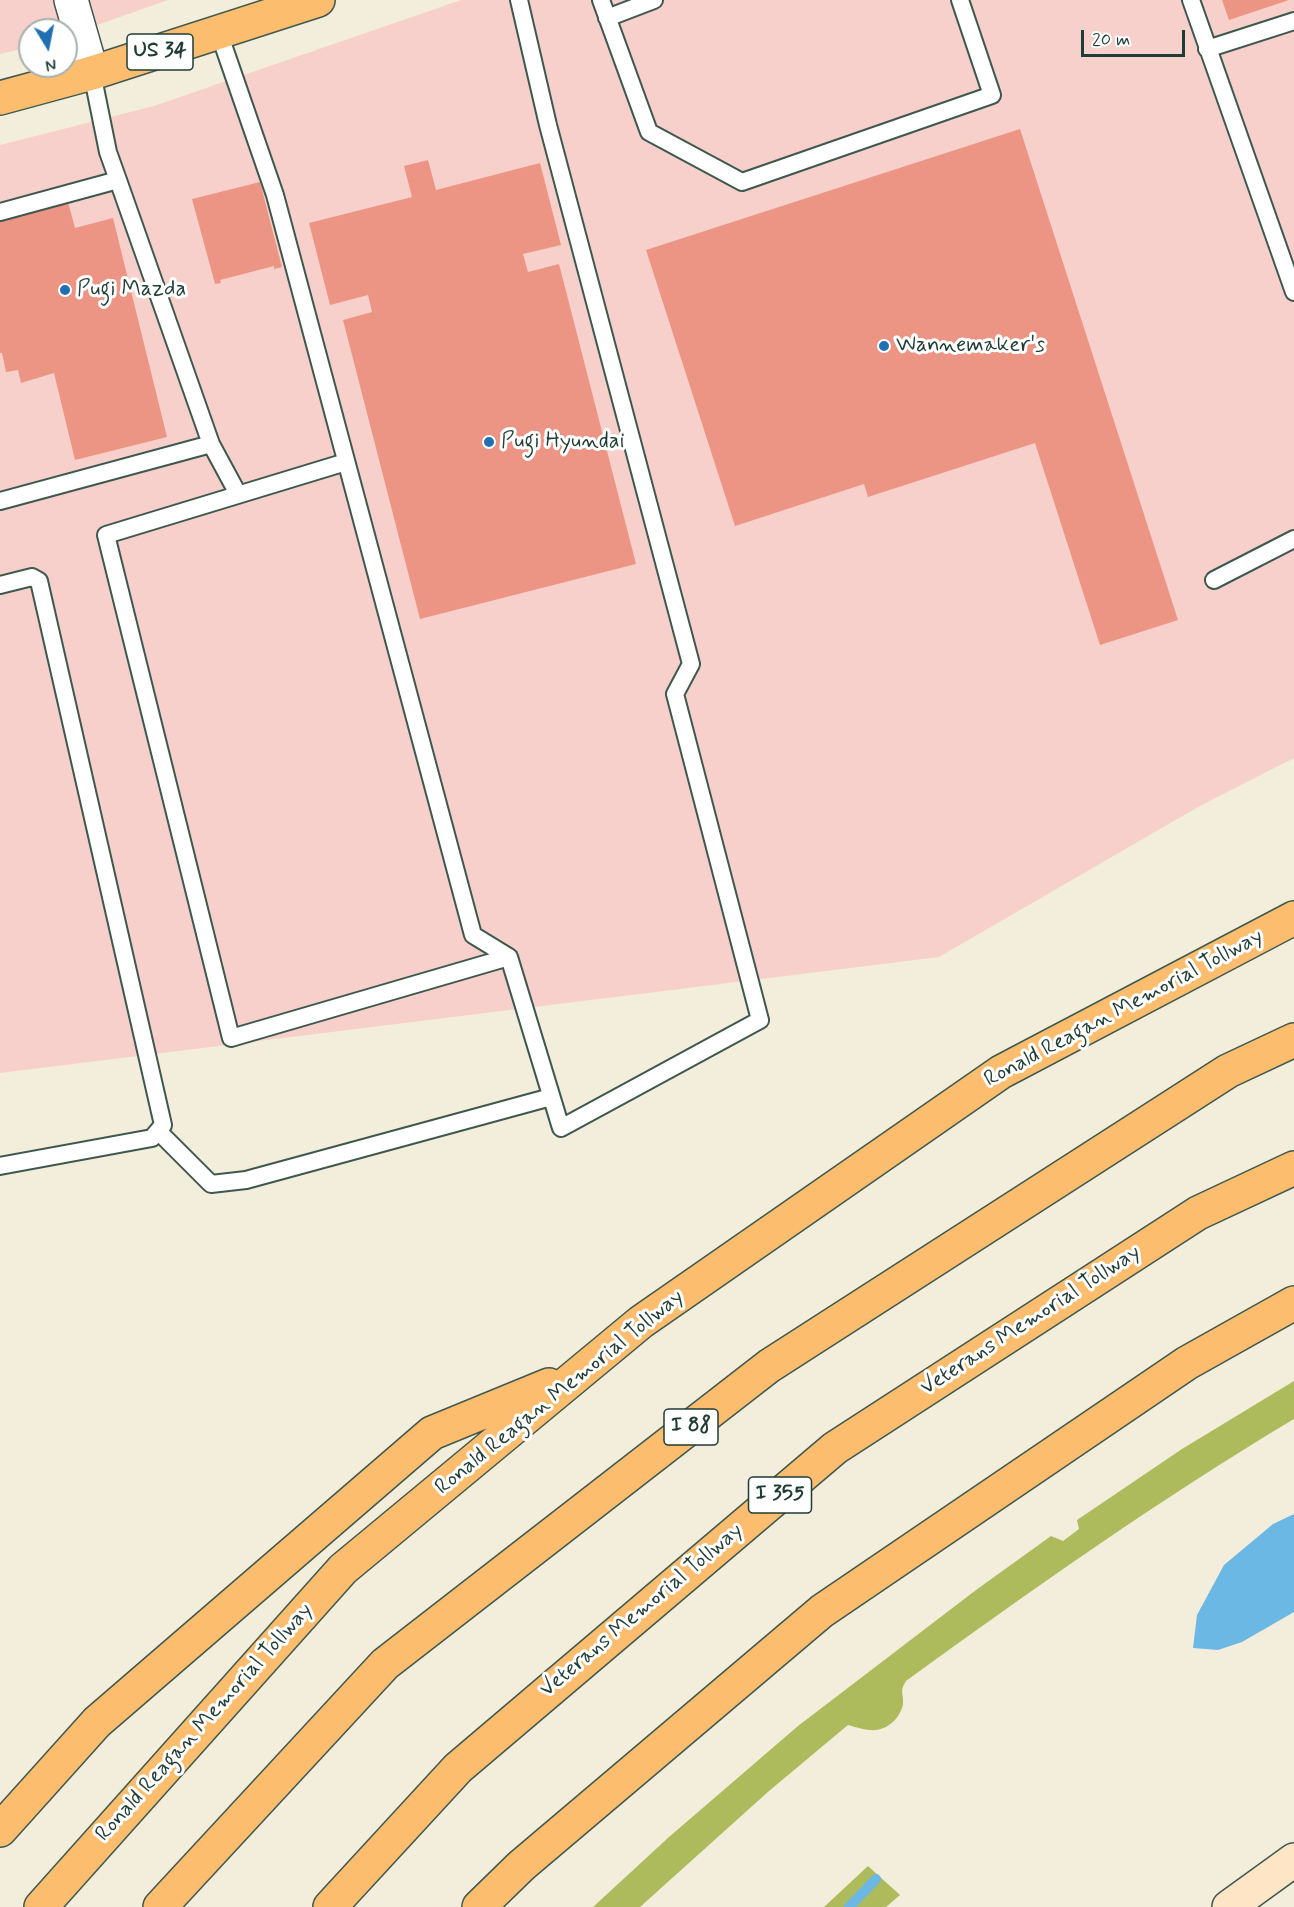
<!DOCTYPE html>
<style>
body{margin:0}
#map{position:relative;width:1294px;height:1907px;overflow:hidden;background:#f3eedb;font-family:Mynerve,sans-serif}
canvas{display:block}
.north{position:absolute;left:18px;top:18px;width:60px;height:60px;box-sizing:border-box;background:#fff;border:2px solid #a5b1ae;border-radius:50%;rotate:170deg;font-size:16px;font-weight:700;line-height:24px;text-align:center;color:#1f3d34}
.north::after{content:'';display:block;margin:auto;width:21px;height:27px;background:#1f6fb2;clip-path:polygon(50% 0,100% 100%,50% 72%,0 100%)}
.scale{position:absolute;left:1081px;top:30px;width:104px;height:27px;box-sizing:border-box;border:3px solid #1f3d34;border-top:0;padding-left:8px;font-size:18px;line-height:21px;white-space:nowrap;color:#1f3d34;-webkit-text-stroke:4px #fff;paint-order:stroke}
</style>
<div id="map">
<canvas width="1294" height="1907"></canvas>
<div class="north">N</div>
<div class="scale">20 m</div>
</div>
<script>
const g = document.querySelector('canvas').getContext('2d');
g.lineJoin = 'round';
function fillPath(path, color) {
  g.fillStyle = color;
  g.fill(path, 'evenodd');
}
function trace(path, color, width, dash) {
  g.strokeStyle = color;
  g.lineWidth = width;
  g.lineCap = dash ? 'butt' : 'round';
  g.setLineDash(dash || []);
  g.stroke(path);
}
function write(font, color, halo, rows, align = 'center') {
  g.font = font + ' Mynerve,sans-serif';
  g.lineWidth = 6;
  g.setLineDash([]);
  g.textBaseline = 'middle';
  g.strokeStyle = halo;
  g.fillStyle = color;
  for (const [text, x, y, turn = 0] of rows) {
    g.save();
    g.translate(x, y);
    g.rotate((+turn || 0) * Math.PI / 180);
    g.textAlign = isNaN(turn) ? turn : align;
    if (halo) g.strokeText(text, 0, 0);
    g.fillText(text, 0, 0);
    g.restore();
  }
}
const built = new Path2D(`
 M0,0H168L66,36V30H30V47L0,54Z
 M461,0H1294V758L1198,807L939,957L0,1073V145L154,106Z`);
const green = new Path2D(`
 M1294,1381V1419C1160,1499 1033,1589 906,1681C899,1692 904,1693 903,1704C902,1710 898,1717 894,1721C879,1735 866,1730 848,1725L769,1791L640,1907H593L669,1837L798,1726L976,1590L1051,1536L1063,1541L1079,1529L1077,1520L1182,1449Z
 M868,1866L900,1895L886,1907H824Z`);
const water = new Path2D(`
 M1294,1514V1612L1242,1642L1218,1650L1193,1648L1197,1615L1224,1565L1273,1524Z`);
const stream = new Path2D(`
 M849,1907L876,1879`);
const building = new Path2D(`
 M1222,0H1289L1229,20Z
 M1020,129L1178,620L1100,645L1035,443L868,497L864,484L735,526L646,250Z
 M428,160L436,190L540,163L561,245L523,254L528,272L559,264L636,564L420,619L343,320L372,312L368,295L330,305L309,223L412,197L404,166Z
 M260,182L282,267L274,269V266L220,280L221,283L215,284L192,199Z
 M68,202L75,228L113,218L167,437L75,460L54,373L21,383L18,370L6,372L2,353H0V220Z`);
const lane = new Path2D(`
 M601,0L649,132L742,182L992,95L960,0
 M1191,0L1294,292
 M607,18L654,0
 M219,33L275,195L473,935L509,957L561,1128L760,1020L675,694L691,664L548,125L519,0
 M1207,49L1294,21
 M118,180L211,444
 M0,212L118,180L108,152L92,73
 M346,462L106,535L231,1038L509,957
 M0,501L211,444L238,494
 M1214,580L1294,539
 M0,585L32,577L39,581L163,1125L152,1138L0,1166
 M158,1131L211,1184L246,1180L551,1097`);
const street = new Path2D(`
 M71,0L92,73`);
const secondary = new Path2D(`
 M1229,1907L1294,1860`);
const primary = new Path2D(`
 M0,98L92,73L318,0`);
const highway = new Path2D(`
 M0,1830L97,1722L432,1433L549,1385
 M41,1907L343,1569L641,1322L1001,1072L1294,918
 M160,1907L385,1664L769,1366L1228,1071L1294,1040
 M330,1907L458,1768L835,1448L1198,1213L1294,1168
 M479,1907L521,1866L822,1611L1187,1363L1294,1303`);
const markers = [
 [65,290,6,"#1f6fb2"],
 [884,346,6,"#1f6fb2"],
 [489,442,6,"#1f6fb2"]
];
const shields = [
 [160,52,66],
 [691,1427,54],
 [780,1495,63]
];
const shieldNames = [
 ["US 34",160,52],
 ["I 88",691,1427],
 ["I 355",780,1495]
];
const poiNames = [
 ["Pugi Mazda",77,290],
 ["Wannemaker's",896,346],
 ["Pugi Hyundai",501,442]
];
const streetNames = [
 ["Ronald Reagan Memorial Tollway",1124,1009,-28],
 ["Veterans Memorial Tollway",1031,1321,-33],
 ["Ronald Reagan Memorial Tollway",560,1393,-39],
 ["Veterans Memorial Tollway",642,1611,-40],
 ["Ronald Reagan Memorial Tollway",205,1723,-48]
];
fillPath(built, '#f7d0cb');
fillPath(green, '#adbb5d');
fillPath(water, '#6cb8e5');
trace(stream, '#6cb8e5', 10);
fillPath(building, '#ed9584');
trace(lane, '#3f584d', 20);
trace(street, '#3f584d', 36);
trace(secondary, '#3f584d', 36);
trace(primary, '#3f584d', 36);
trace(highway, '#3f584d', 36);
trace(lane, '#fff', 16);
trace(street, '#fff', 33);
trace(secondary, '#fee5c5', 33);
trace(primary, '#fcbd6f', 33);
trace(highway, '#fcbd6f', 33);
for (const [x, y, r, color] of markers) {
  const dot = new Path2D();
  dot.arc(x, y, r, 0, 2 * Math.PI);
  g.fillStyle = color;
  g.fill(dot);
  trace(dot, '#fff', 2);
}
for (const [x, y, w] of shields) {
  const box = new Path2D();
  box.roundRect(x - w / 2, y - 18, w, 36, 4.5);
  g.fillStyle = '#fff';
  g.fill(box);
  trace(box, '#1f3d34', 1.5);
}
write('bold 21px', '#1f3d34', null, shieldNames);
write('22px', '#1f3d34', '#fff', poiNames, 'left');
write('22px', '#1f3d34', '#fff', streetNames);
</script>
